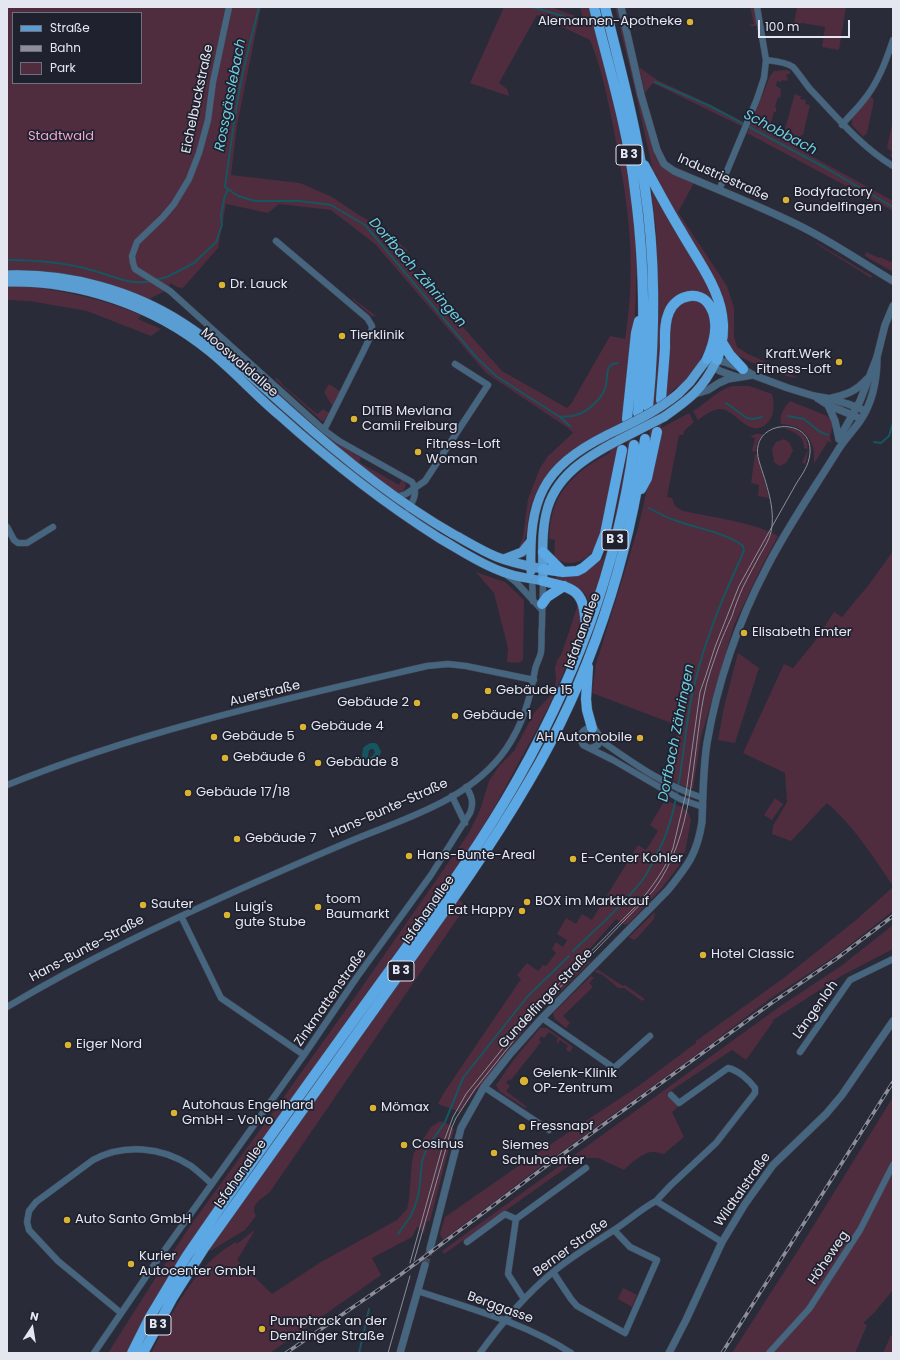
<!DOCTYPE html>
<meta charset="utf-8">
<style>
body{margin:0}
#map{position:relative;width:900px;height:1360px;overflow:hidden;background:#292b39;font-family:Poppins,sans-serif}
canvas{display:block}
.frame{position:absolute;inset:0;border:8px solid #e5e7f0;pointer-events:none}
.legend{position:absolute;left:12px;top:12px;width:130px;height:72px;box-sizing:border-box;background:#20212f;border:1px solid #6f707c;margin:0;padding:5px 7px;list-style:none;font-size:12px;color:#e5e7f0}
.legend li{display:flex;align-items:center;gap:8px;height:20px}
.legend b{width:20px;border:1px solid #6f707c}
.north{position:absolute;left:12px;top:1308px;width:40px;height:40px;-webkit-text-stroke:3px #20212f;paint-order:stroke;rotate:12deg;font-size:11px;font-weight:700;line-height:16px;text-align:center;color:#e5e7f0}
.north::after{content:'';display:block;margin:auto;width:14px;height:18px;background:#e5e7f0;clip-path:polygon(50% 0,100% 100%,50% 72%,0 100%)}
.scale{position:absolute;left:758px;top:20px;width:92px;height:18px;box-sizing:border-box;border:2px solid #e5e7f0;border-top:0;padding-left:5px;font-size:12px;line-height:14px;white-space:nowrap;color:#e5e7f0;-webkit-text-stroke:3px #20212f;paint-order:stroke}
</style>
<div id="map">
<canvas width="900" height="1360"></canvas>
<div class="frame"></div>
<ul class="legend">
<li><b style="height:5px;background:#599dd3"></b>Straße</li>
<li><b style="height:5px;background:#8c8e99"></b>Bahn</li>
<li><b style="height:11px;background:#502c3f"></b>Park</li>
</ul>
<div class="north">N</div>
<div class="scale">100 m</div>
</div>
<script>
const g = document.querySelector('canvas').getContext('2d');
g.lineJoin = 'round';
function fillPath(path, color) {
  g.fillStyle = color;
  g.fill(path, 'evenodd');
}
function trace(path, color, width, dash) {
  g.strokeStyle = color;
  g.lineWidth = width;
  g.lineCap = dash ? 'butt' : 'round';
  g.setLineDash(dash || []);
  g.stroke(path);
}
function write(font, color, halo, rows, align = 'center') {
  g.font = font + ' Poppins,sans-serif';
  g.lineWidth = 3.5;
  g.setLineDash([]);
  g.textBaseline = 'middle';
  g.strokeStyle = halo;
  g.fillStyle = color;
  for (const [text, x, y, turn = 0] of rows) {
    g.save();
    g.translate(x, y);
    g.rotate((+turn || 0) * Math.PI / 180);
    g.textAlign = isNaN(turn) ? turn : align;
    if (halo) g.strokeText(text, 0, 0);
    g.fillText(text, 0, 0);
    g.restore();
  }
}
const green = new Path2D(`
 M7,7H261L237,125L231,175L300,183L332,197L359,215L384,229L407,250L405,262L502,371L567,408L571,404L610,336L625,339C630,308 632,274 630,242C628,205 621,168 614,131C608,100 602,69 590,40L537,15L499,83L507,89L509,96L470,83L504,7H552L583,19L580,7H589C609,83 630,162 635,241C640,323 627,408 611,489C607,510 605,535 592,552C587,559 576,564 568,563C563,563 558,559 554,557L555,540L550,539L549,537C550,530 550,522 552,515C559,485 584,466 610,453L611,428C575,446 540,468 530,510C527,521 528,539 520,548L519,547L523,537L528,499L540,468L548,456L573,433L568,428L486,373L375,244L331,210L279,204L268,213L226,204L218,248L183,288L177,287L171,283L163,292L151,298L148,302L7,272V261H20L7,260ZM13,13H141V83H13Z
 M615,7H617L655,156L663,168L694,183L678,212L727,286L734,308V337L737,347L748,354L786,371L797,378C790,379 746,361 739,356C733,352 730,347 728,341L710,339L698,365L687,380L674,389L666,398L661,428L689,413L694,422L684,431L683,435H679L667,497L672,498L675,506L683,511C710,517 754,522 778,536L761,568L734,625L701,737L693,789C680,785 670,783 668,768L679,726L592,693L596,664L638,528L661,429L646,462L657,361L659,311L656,229L651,188L657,176L653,171L634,86Z
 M750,7H754L757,24L756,26H750V25L754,24Z
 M797,7H846L839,50L822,47L825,27L802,23L799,24L794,23Z
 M639,67L657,80L711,105L745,123L743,127L653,83L645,93Z
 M786,70L790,71V74H787L786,77L788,78L787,81L782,80L781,82L777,81L776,86L781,89L780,92L781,93L780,98L778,97L775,107L776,108V112H774L771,122H772L771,126L777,128L774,136L782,140L795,93L796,95L801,96L800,99L806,100L805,104L810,105L803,135H801L799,147H795L893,201V211L747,133L770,76L774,71Z
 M870,95L874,100L867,133L863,137L852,125V117Z
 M893,120V158L890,156L892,152L887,148Z
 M815,242L872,276L871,278L815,243Z
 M866,252L879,258L880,257L891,262H893V272L865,256Z
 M19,286C62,290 101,298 141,315L138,319L161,329L151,336L87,311L30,301L7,300V287Z
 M351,298L354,299L376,316H372Z
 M277,378L284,386L317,414L323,409L329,413L323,422L275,379Z
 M636,381C634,430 627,478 616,525C608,555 599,584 591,613C589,608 589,601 587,597C581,587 566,584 556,580V575L573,576L584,573L603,559L605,554L613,525L624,469Z
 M329,384L340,391L332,406L324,392Z
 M732,386H749L772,394C774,403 775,414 769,421C750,443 737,409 720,409C712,409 704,416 698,420L693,411C706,404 716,391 732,386Z
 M271,387L325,435L361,458L359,462L399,485L402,479L406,485L403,491L397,493L394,491L334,445L270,389Z
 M790,401L825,415L832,420L835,428H832L830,438L832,443L828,441L814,464C814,461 814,456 814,452C811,433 798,425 781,424C779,415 784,408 790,401Z
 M783,428C807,427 812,445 805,464L802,463L808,449L804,448C804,435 793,431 783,428Z
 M755,434H763L757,443L756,452L752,451L755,438L750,437Z
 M784,439L790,443L793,451L786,463L779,466L774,462L772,449L776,442Z
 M755,454L757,455L769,498L758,496L759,485L751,483Z
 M893,551V886C874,858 853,825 827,803L791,841L772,834L773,826L787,802L785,773L743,753L784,664L793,668L815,641L834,612L842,617L871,582Z
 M476,572L505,582L524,600L523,660L519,663L507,662L508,648L494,593Z
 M569,591L578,599L582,620L572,653L549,706L537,729L498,801L471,846L198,1232L165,1282L126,1353H108L151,1285L193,1222L276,1108L357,994L469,833L480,810L489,781L499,766L514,751L534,713L550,696L555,688L556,678L555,668L557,660L561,655L569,632L577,607V603L574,599L570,595L565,593Z
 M738,653L759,668L735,743L718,740L724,707Z
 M775,798L783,804L772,820L764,815Z
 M665,800L680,806L688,812L691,820L685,852L678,867L662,888L629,923L625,925L616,919L587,952L584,956L590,962L540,1012L504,1054L490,1075L477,1089L460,1112L438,1104L443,1094L521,979L517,975L527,963L538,971L543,965L546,966L556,953L552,949L556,942L563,947L567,940L557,934L566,918L576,924L582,914L592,920L638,845L646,850L658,831L650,825Z
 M893,887V911L834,957L771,998L708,1046L536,1170L443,1240L440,1234L445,1217L527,1160L637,1087L696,1043V1041L785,977L856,920Z
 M457,898L466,906L270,1192C261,1200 250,1203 256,1216L245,1230L210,1251L208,1249Z
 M655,912L654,919L637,938L634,940L629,937Z
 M893,925V949L843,975L773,1020V1022L746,1060L732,1050L666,1094L678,1107L672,1112L684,1137L664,1154C661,1153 655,1152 651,1152C641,1154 631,1163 624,1170L598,1158H580L444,1254L442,1251L779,1007L841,966Z
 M597,969L623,986L625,985L645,999L642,1001L624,988H618L603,975L595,972Z
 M591,976L594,978L589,983L593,987L563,1016L570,1023L566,1028L555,1019L553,1013Z
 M540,1028H547L573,1047L570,1052L566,1050L568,1046L560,1040L558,1043L556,1042L558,1038L549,1032L544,1038L541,1036L539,1040L541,1042L511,1080L509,1079L506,1083L510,1086L506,1091L527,1107L525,1108L499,1091L496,1085L515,1058Z
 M319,1076L321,1077L139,1353H136L141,1342L189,1259Z
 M893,1097V1290L874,1313L863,1323L867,1325L855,1353H732L804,1241Z
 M440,1121L448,1124L454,1129L430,1221H427L424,1234L419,1227H417L412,1237L372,1258L381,1275L270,1353H151C173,1312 194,1265 236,1242L237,1244L253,1231L254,1232L237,1260L272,1294L321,1262L397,1220L407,1209L409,1199L412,1160L414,1153L431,1127Z
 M623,1288L637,1295L632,1307L618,1299Z
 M891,1335L893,1336V1353H883Z`);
const stream = new Path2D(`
 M259,7C253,32 246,57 241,82C234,117 230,152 225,187L238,196L255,201H300L331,205L365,225L476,357L496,376L560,417L570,426
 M533,7L579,21
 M655,82L710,106L753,129L826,168L893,207
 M7,260C35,260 64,262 91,270C111,275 130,286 151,281
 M155,280L167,277L194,263L216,242L222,225L221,216L224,199L228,189
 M726,403L747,418L753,419L762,417
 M788,416L804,419L820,432L828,435
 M560,417C565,416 571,417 576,415C587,412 599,401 604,391C610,380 602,364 618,363
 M874,442L881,443L889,436L893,423
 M573,951C596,929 621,907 641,882C648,873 654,860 659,850C681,808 682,746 691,700C701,648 722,599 744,551L743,546C725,532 699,529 677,521C667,518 658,513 649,508
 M398,1234L410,1217L415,1206L419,1192L422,1161L427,1148L445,1122L463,1078L527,997L569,956
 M359,1353L369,1309`);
const canal = new Path2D(`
 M365,756L366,749L371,746H375L378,752L375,758L369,761L366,759`);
const tertiaryTunnel = new Path2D(`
 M425,1265L430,1249`);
const minor = new Path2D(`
 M229,7L213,82L208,120L199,153L189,179L174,204L163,217L137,242L132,256L133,263L135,269L170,291L324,430L339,441L412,482C418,492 414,500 408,509
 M766,60C775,61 786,62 793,67C797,71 805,83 810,89C836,116 860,146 893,166
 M842,125C849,116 857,109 863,101C878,83 886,61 893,40
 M719,190L757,99L764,78L766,60L757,7
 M276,241L367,318L372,326L371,335L364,350L324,430
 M396,497L406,494L425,481L488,385L455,364
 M7,527L14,540L18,543H27L53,527
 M508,576L516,582L542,610
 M532,579L533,601
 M600,740C633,763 665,786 703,798
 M591,748L598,745L600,737L595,729C584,726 576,735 583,745L613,760L680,799L703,807
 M7,785C142,730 285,699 427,666L448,664L466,666L534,680
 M452,796L465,823
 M181,916L221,998L304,1055
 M7,1007C87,959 171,920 256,882C290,867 324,852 358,838C410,817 472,798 506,749C523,724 530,699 535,670C536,664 540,658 541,652C542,644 541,634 542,626C542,611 543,596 543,581
 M542,1018L614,1068L650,1036
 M800,1052L850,980L893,959
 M484,1087L549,1130
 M671,1095L679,1103L728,1068C738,1070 749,1080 755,1088V1093L716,1143L671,1185L656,1201L722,1242
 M467,1242L505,1214L516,1219
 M553,1272L571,1299L577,1306L625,1333L657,1260L630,1247L614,1230
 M418,1291C471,1309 525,1323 571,1353
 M524,1299L508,1274L516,1219L586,1168
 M121,1313L58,1261L29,1230L27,1222L29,1211L36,1202L93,1160C124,1143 162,1147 191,1166C198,1171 205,1178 212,1184
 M94,1353L154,1265L304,1055L357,977L431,875L470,813C474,803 472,796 466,787
 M480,1353C501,1324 526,1294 553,1272C572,1256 593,1244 614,1230C628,1221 641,1209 656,1201
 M769,1353L809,1309L860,1230L893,1165`);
const tertiary = new Path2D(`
 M621,7L641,95L657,150L664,164L674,171C716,189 758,205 798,225C831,241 861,262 893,281
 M713,360L725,362L743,369L753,375L788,388L814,396L831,399L848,404L866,411
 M710,365L720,371L737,377
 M695,394L708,390L719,383L728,379L753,375
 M817,398L828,405L857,417
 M832,398C848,394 856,391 867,379
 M828,405L835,421L839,439
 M839,439L860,401L877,357L885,325L893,306
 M430,1249L461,1128L484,1087L510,1054L542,1018L668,890C688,865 697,854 702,822C703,796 703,769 707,743C717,684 738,622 766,569C787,527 814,489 838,450C844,440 853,431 860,421C873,402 877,379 877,357
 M400,1353L425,1265
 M669,1353L686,1320L722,1242L745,1204L773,1165L826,1114L842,1095L893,1021`);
const primary = new Path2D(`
 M7,275C68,273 132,290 183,323C222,348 256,381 290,411C340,456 394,500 453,534C468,542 482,551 497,557C512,563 528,566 543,569
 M7,282C78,280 154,306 209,351C234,371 255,395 279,415C329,460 382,502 439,538C460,550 480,564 503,572C515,577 529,578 543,581C543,559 541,536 546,514C554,476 588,456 619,440
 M678,394L690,382L707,359
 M664,417C691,398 702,390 717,360
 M504,559L522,552L531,541
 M531,571C529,500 541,468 607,435`);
const trunk = new Path2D(`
 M594,7C609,68 628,129 635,191C642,241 644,292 643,343C642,366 640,390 638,413
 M605,7C620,67 636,127 645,188C656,261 655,335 648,407
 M644,165C656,187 668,210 681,231C695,256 718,286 722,315C725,331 722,346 717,360
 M722,342L730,355L743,369
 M661,400C662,383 664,365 665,348C665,336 664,323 669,312C676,295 700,289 710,306C720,322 714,344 707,359
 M627,419L636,333L639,321
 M641,489L647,478L657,432
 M543,552L563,572
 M543,569L563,572L577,571L583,568L596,557L605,534L622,450
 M543,581C578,589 584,591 586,629
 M542,604L547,597L564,586
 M588,667L586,699L587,710L592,728
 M132,1353L150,1317L186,1257C248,1166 313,1077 377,988C421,927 466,866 505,801C570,692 617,572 634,445
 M143,1353L173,1297L204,1248C262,1167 320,1085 378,1004C430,931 483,860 528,783C590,679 629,559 645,439`);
const tram = new Path2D(`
 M410,1263L444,1141L453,1117L466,1094L536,1007L637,905C652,887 665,870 673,848L686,793L700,692L705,678L715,647L739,586L769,532C778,516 787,500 796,484C801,476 807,468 809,459C820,414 746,417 759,461C766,484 776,508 771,532C769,540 765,546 761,553C755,564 749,575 743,587C739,596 735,606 732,616C727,627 722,638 718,649C713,664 707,679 704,695C691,761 695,834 653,891L539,1009L475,1089L456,1118L452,1127L414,1261
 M388,1353L410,1276`);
const rail = new Path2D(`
 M286,1353L400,1275L538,1172L773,1002L836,959L893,916
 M722,1353L893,1082`);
const primaryBridge = new Path2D(`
 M607,435C632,423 656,412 678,394
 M619,440L664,417`);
const markers = [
 [690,22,4,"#dbb333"],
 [786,200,4,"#dbb333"],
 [222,285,4,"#dbb333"],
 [342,336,4,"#dbb333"],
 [839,362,4,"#dbb333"],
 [354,419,4,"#dbb333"],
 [418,452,4,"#dbb333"],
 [744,633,4,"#dbb333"],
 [488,691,4,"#dbb333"],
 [417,703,4,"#dbb333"],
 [455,716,4,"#dbb333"],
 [303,727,4,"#dbb333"],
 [214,737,4,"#dbb333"],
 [640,738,4,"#dbb333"],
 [225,758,4,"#dbb333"],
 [318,763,4,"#dbb333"],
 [188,793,4,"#dbb333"],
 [237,839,4,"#dbb333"],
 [409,856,4,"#dbb333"],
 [573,859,4,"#dbb333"],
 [527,902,4,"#dbb333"],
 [143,905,4,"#dbb333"],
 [318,907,4,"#dbb333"],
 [522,911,4,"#dbb333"],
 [227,915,4,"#dbb333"],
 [703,955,4,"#dbb333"],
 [68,1045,4,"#dbb333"],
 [524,1081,5,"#dbb333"],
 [373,1108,4,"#dbb333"],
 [174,1113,4,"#dbb333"],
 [522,1127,4,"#dbb333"],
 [404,1145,4,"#dbb333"],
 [494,1153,4,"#dbb333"],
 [67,1220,4,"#dbb333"],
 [131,1264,4,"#dbb333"],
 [262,1329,4,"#dbb333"]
];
const shields = [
 [629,155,26],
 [615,540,26],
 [401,971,26],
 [158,1325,26]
];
const shieldNames = [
 ["B 3",629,155],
 ["B 3",615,540],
 ["B 3",401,971],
 ["B 3",158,1325]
];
const poiNames = [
 ["Alemannen-Apotheke",682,22,"right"],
 ["Bodyfactory",794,193],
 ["Gundelfingen",794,208],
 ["Dr. Lauck",230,285],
 ["Tierklinik",350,336],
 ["Kraft.Werk",831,355,"right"],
 ["Fitness-Loft",831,370,"right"],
 ["DITIB Mevlana",362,412],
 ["Camii Freiburg",362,427],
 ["Fitness-Loft",426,445],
 ["Woman",426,460],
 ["Elisabeth Emter",752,633],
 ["Gebäude 15",496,691],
 ["Gebäude 2",409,703,"right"],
 ["Gebäude 1",463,716],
 ["Gebäude 4",311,727],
 ["Gebäude 5",222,737],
 ["AH Automobile",632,738,"right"],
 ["Gebäude 6",233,758],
 ["Gebäude 8",326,763],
 ["Gebäude 17/18",196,793],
 ["Gebäude 7",245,839],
 ["Hans-Bunte-Areal",417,856],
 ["E-Center Kohler",581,859],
 ["toom",326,900],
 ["Baumarkt",326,915],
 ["BOX im Marktkauf",535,902],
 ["Sauter",151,905],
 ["Luigi's",235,908],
 ["gute Stube",235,923],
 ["Eat Happy",514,911,"right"],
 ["Hotel Classic",711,955],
 ["Eiger Nord",76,1045],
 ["Gelenk-Klinik",533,1074],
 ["OP-Zentrum",533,1089],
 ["Autohaus Engelhard",182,1106],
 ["GmbH - Volvo",182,1121],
 ["Mömax",381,1108],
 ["Fressnapf",530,1127],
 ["Cosinus",412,1145],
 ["Siemes",502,1146],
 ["Schuhcenter",502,1161],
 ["Auto Santo GmbH",75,1220],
 ["Kurier",139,1257],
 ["Autocenter GmbH",139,1272],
 ["Pumptrack an der",270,1322],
 ["Denzlinger Straße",270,1337]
];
const streetNames = [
 ["Eichelbuckstraße",198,99,-78],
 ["Industriestraße",723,178,24],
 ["Mooswaldallee",239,363,41],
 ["Isfahanallee",583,631,-70],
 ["Auerstraße",265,694,-14],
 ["Hans-Bunte-Straße",389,809,-24],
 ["Isfahanallee",429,910,-55],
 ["Hans-Bunte-Straße",87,949,-28],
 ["Zinkmattenstraße",331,998,-55],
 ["Gundelfinger Straße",546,999,-47],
 ["Längenloh",816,1010,-55],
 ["Isfahanallee",241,1174,-55],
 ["Wildtalstraße",743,1190,-55],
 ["Berner Straße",571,1248,-36],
 ["Höheweg",829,1258,-56],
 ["Berggasse",500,1308,20]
];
const parkNames = [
 ["Stadtwald",61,137]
];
const waterNames = [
 ["Rossgässlebach",231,95,-79],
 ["Schobbach",780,133,28],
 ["Dorfbach Zähringen",417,273,49],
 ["Dorfbach Zähringen",677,733,-79]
];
fillPath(green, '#502c3f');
trace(stream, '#155660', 2);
trace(canal, '#155660', 6);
trace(tertiaryTunnel, '#454754', 7, [7, 3.5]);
trace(minor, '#474956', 7);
trace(tertiary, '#474956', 8);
trace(primary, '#474956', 10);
trace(trunk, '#474956', 11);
trace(minor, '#466680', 6);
trace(tertiary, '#466680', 7);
trace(primary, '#599dd3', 9);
trace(trunk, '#5ca8e4', 10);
trace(tram, '#8c8e99', 1);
trace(rail, '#8c8e99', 3.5);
trace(rail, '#20212f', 2, [6]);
trace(primaryBridge, '#474956', 10, []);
trace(primaryBridge, '#599dd3', 9);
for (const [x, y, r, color] of markers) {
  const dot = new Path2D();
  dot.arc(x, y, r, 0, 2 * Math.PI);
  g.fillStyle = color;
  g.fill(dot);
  trace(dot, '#20212f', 1.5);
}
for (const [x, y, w] of shields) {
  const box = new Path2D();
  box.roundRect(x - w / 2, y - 10, w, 20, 3);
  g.fillStyle = '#20212f';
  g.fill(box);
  trace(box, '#e5e7f0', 1);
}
write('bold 12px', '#e5e7f0', null, shieldNames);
write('13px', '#e5e7f0', '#20212f', poiNames, 'left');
write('13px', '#e5e7f0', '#20212f', streetNames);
write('13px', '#eea7cc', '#20212f', parkNames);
write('italic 14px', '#6dcfdf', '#20212f', waterNames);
</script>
